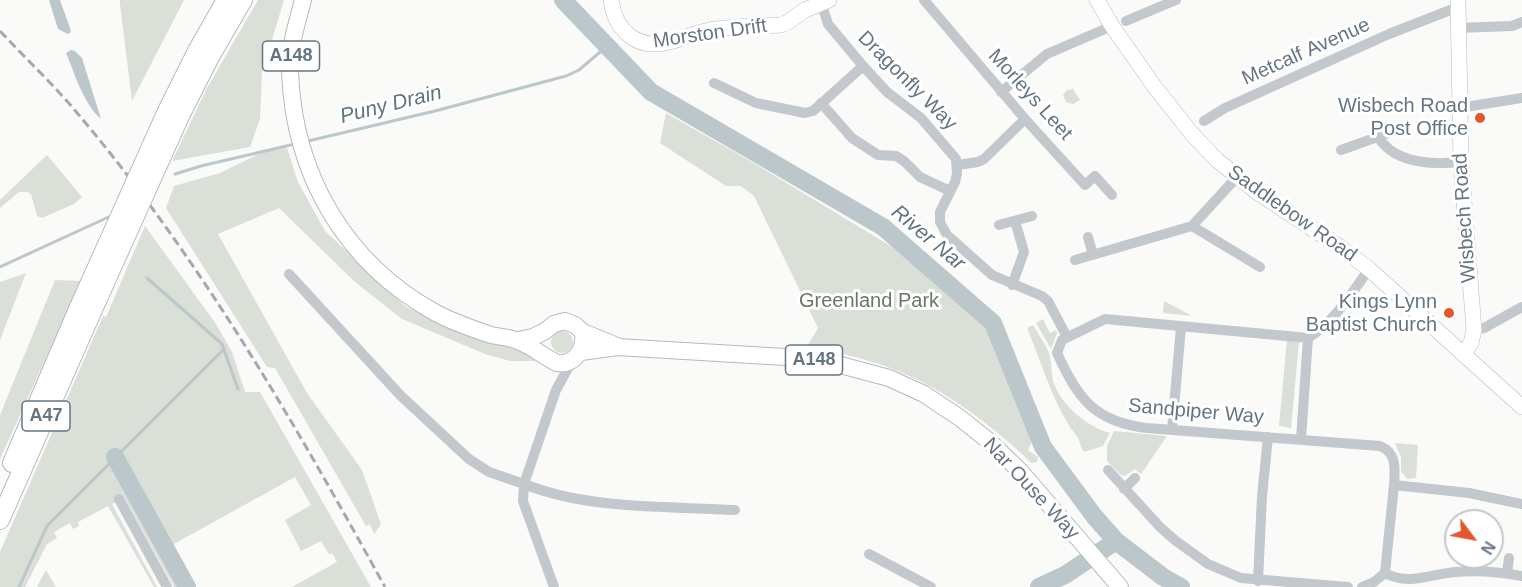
<!DOCTYPE html>
<style>
body{margin:0}
#map{position:relative;width:1522px;height:587px;overflow:hidden;background:#fafaf8;font-family:Helvetica,sans-serif}
canvas{display:block}
.north{position:absolute;left:1444px;top:509px;width:60px;height:60px;box-sizing:border-box;background:#fff;border:2px solid #c1c8cd;border-radius:50%;rotate:122deg;font-size:16px;font-weight:700;line-height:24px;text-align:center;color:#657683}
.north::after{content:'';display:block;margin:auto;width:21px;height:27px;background:#e4572e;clip-path:polygon(50% 0,100% 100%,50% 72%,0 100%)}
</style>
<div id="map">
<canvas width="1522" height="587"></canvas>
<div class="north">N</div>
</div>
<script>
const g = document.querySelector('canvas').getContext('2d');
g.lineJoin = 'round';
function fillPath(path, color) {
  g.fillStyle = color;
  g.fill(path, 'evenodd');
}
function trace(path, color, width, dash) {
  g.strokeStyle = color;
  g.lineWidth = width;
  g.lineCap = dash ? 'butt' : 'round';
  g.setLineDash(dash || []);
  g.stroke(path);
}
function write(font, color, halo, rows, align = 'center') {
  g.font = font + ' Helvetica,sans-serif';
  g.lineWidth = 6;
  g.setLineDash([]);
  g.textBaseline = 'middle';
  g.strokeStyle = halo;
  g.fillStyle = color;
  for (const [text, x, y, turn = 0] of rows) {
    g.save();
    g.translate(x, y);
    g.rotate((+turn || 0) * Math.PI / 180);
    g.textAlign = isNaN(turn) ? turn : align;
    if (halo) g.strokeText(text, 0, 0);
    g.fillText(text, 0, 0);
    g.restore();
  }
}
const green = new Path2D(`
 M120,0H184L132,101L120,4Z
 M258,0H284L262,73L260,119L250,147L172,161L207,88Z
 M1073,89L1080,100L1073,104L1066,102L1063,95L1067,90Z
 M666,113L757,165L902,253L981,321L993,337L1034,438L1028,450L1038,457L1037,462L1031,463C1020,451 1007,441 994,430C934,381 883,359 807,347L818,328L754,196L741,186H726L660,143Z
 M287,148L298,182L325,231L406,307L457,329L527,353L536,361H510L485,354L402,319L355,282L279,208L218,234L307,393L362,470L381,524L374,534L370,524L366,526L275,368L267,367L166,208L174,186L220,173L263,152Z
 M47,155L82,197L74,204L42,218L37,216L31,194L27,192H19L0,208V200Z
 M145,226L216,324L232,352L245,392H260L371,587H292L337,562L332,553L329,554L321,541L301,551L285,520L311,505L295,477L172,545L195,587H174L124,497L112,504L157,587H154L108,506L78,522L79,526L73,529L70,523L54,532L57,538L47,544L25,587H0V552L103,316L106,317Z
 M26,273L0,340V282Z
 M55,280L81,281L0,459V415Z
 M1164,301L1192,316L1163,313Z
 M1043,319L1050,333L1056,330L1057,333L1051,349L1036,323Z
 M1033,325C1038,334 1045,343 1049,353C1052,362 1051,372 1053,381C1060,404 1087,427 1110,433L1103,446L1084,452C1080,447 1080,440 1076,435C1053,405 1042,363 1027,328Z
 M551 342a11 11 0 1 1 22 0a11 11 0 1 1-22 0Z
 M1287,339L1299,342L1291,428L1279,426Z
 M1114,431L1167,436L1141,474L1135,469L1125,476L1121,475L1107,461V446Z
 M1395,443L1418,445L1416,478L1407,479L1401,471V457Z
 M46,570L56,587H37Z`);
const water = new Path2D(`
 M49,0H60L70,28L71,32L68,34L58,29Z
 M71,50L75,51L82,58L101,119C83,103 75,74 66,53Z`);
const stream = new Path2D(`
 M308,141L435,111L566,76L579,70L606,47
 M175,174L201,166L295,144
 M0,267L113,215
 M147,278L222,344L238,389
 M19,587L47,526L224,349`);
const river = new Path2D(`
 M563,0L651,92L883,227L993,323L1043,447L1094,516L1116,541L1163,577L1181,587
 M115,457L187,587
 M1039,587L1065,575L1116,541`);
const street = new Path2D(`
 M924,0L1025,119L1085,185L1095,176L1112,195
 M821,2L828,24L863,66L887,92L921,118L956,159L957,174L955,182L940,212V222L947,235L992,275L1042,296L1048,301L1067,337
 M1126,21L1176,0
 M1458,28L1512,26L1522,22
 M714,83L756,103L805,113L813,111L863,66
 M1001,92L1047,54L1112,26
 M821,103L852,138L878,155L896,156L904,161L920,177L950,191
 M1459,108L1522,98
 M1204,121L1225,108L1389,34L1458,7
 M1378,137C1395,164 1432,165 1461,162
 M1341,150L1397,130
 M957,165L978,162L984,159L1025,119
 M999,225L1032,216
 M1192,226L1260,267
 M1088,237L1093,255
 M1075,260L1192,226L1237,177
 M1369,269C1351,294 1335,321 1308,338L1105,319L1062,340L1057,353C1078,399 1095,422 1147,428L1380,446C1397,453 1395,468 1394,485L1469,493L1522,504
 M289,274L401,396L469,459L489,472L524,484L523,501L554,587
 M1012,285L1024,252L1015,221
 M1474,330L1484,328L1522,307
 M572,361L556,390L524,484C590,510 665,506 735,510
 M1172,430L1181,327
 M1301,439L1308,338
 M1108,470L1160,527L1176,541L1208,564L1241,578L1348,587
 M1124,489L1135,478
 M119,499L167,587
 M869,554L931,587
 M1385,573L1394,485
 M1507,573L1509,558
 M1258,581L1262,496L1268,437
 M1362,587L1374,582L1385,573C1408,586 1431,574 1455,572C1476,570 1501,572 1522,576`);
const secondary = new Path2D(`
 M611,0C613,15 618,27 630,36C656,56 687,33 715,29C736,26 759,26 781,25L788,22L805,10L829,0
 M1097,0L1112,26L1154,86L1192,134L1218,161L1257,192L1340,247L1369,269L1522,407
 M1458,0L1461,162L1474,330L1471,343L1464,353`);
const primary = new Path2D(`
 M303,0C297,23 289,47 290,72C294,175 345,263 436,313C453,322 473,329 491,335C500,337 510,337 518,341C532,346 544,357 557,363C576,365 585,349 583,332
 M518,340L533,337L545,331L554,324L565,321L575,325L583,332L617,346
 M581,352L617,347L802,358L833,363L889,378L924,394L960,418L990,442L1021,472L1120,587`);
const highway = new Path2D(`
 M167,111L197,51L226,0
 M180,116L211,55L243,0
 M12,463L79,307
 M0,520L92,312`);
const rail = new Path2D(`
 M0,31C26,59 54,85 78,114C200,258 294,422 385,587`);
const highwayBridge = new Path2D(`
 M79,307L167,111
 M92,312L180,116`);
const markers = [
 [1480,118,6,"#e4572e"],
 [1449,313,6,"#e4572e"]
];
const shields = [
 [291,56,57],
 [814,360,57],
 [46,416,48]
];
const shieldNames = [
 ["A148",291,56],
 ["A148",814,360],
 ["A47",46,416]
];
const streetNames = [
 ["Morston Drift",710,34,-8],
 ["Metcalf Avenue",1306,52,-24],
 ["Dragonfly Way",907,81,45],
 ["Morleys Leet",1030,95,48],
 ["Saddlebow Road",1292,214,35],
 ["Wisbech Road",1465,218,-94],
 ["Sandpiper Way",1196,412,5],
 ["Nar Ouse Way",1031,489,47]
];
const poiNames = [
 ["Wisbech Road",1468,106],
 ["Post Office",1468,129],
 ["Kings Lynn",1437,302],
 ["Baptist Church",1437,325]
];
const parkNames = [
 ["Greenland Park",869,301]
];
const waterNames = [
 ["Puny Drain",391,105,-14],
 ["River Nar",928,238,40]
];
fillPath(green, '#dadfd7');
fillPath(water, '#bbc7cb');
trace(stream, '#bbc7cb', 3);
trace(river, '#bbc7cb', 18);
trace(secondary, '#b3babf', 16);
trace(primary, '#b5babe', 18);
trace(highway, '#b4b9bd', 20);
trace(street, '#c3c8cc', 10);
trace(secondary, '#fff', 15);
trace(primary, '#fff', 16);
trace(highway, '#fff', 18);
trace(rail, '#a2aab0', 3, [9, 4.5]);
trace(highwayBridge, '#b4b9bd', 20, []);
trace(highwayBridge, '#fff', 18);
for (const [x, y, r, color] of markers) {
  const dot = new Path2D();
  dot.arc(x, y, r, 0, 2 * Math.PI);
  g.fillStyle = color;
  g.fill(dot);
  trace(dot, '#fff', 2);
}
for (const [x, y, w] of shields) {
  const box = new Path2D();
  box.roundRect(x - w / 2, y - 15, w, 30, 4.5);
  g.fillStyle = '#fff';
  g.fill(box);
  trace(box, '#657683', 1.5);
}
write('bold 18px', '#657683', null, shieldNames);
write('20px', '#657683', '#fff', streetNames);
write('20px', '#657683', '#fff', poiNames, 'right');
write('20px', '#687a64', '#fff', parkNames);
write('italic 21px', '#60757c', '#fff', waterNames);
</script>
